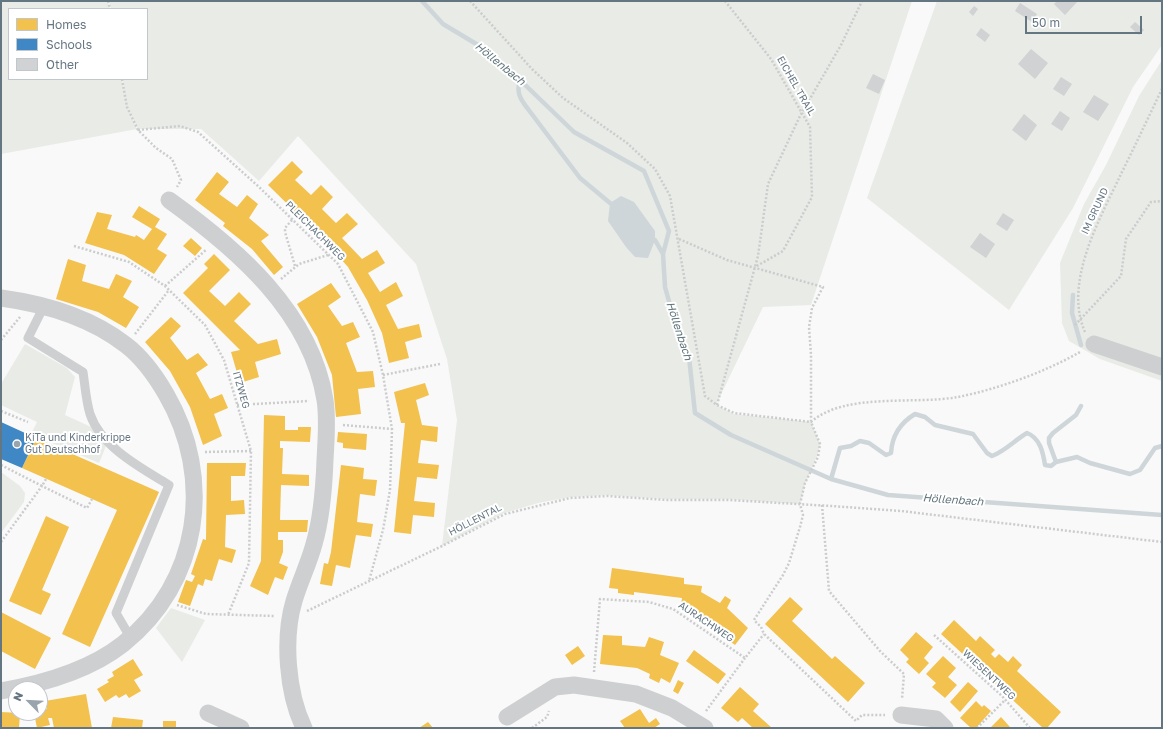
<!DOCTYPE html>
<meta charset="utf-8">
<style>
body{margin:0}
#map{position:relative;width:1163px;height:729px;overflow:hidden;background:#f9f9f9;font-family:"Golos Text",sans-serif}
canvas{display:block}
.frame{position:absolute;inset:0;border:2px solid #657683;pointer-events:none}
.legend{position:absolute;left:8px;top:8px;width:140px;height:72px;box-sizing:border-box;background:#fff;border:1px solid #c1c8cd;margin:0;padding:5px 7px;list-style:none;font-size:12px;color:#657683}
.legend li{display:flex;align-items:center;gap:8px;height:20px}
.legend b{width:20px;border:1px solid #c1c8cd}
.north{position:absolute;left:8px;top:681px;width:40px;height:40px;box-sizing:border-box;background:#fff;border:1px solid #c1c8cd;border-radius:50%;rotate:294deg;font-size:11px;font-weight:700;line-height:16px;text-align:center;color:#657683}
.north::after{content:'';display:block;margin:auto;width:14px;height:18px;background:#99a4ac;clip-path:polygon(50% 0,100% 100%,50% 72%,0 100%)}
.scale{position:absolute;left:1025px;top:16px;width:117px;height:18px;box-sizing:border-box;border:2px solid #657683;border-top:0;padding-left:5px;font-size:12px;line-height:14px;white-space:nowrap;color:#657683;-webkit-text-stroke:3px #fff;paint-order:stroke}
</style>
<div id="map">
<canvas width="1163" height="729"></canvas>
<div class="frame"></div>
<ul class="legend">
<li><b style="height:11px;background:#f2c14e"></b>Homes</li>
<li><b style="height:11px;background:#3f88c5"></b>Schools</li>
<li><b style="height:11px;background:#d0d2d3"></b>Other</li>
</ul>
<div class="north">N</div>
<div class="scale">50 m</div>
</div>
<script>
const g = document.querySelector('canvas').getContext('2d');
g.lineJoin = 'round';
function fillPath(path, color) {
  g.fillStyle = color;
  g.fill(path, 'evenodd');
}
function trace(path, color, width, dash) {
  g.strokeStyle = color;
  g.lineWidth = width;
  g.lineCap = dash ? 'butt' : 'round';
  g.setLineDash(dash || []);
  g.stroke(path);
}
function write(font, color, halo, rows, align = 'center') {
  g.font = font + ' "Golos Text",sans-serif';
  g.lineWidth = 4;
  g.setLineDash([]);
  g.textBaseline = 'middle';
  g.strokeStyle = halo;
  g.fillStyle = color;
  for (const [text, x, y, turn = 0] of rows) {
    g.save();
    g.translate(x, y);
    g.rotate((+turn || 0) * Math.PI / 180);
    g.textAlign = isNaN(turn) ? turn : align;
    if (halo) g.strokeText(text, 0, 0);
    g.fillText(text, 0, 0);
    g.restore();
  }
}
const green = new Path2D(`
 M1,1H108L110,9H9V79H122L124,90L123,79H147V9H111L109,1H912L811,305L763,307L716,405L734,414L811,422L820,444L817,456L805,484L800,504L729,499H666L606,495L570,497L538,503L504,513L442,546L457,420L447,359L416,264L298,136L259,181L201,129H138L129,111L137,129L1,154Z
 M937,1H1162V45L1133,87L1073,208L1009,310L867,198Z
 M1162,60V381L1100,359L1069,341L1062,323L1060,263L1084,204L1106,165L1139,96Z
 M25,344L67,368L75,377L65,415L91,427L106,446L99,463L31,434L37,422L1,405V384Z
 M1,472L20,486L25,493L24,502L1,533Z
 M171,608L205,620L182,662L156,628Z`);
const water = new Path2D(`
 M621,196L634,202L655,231V240L648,258L635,257L626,247L608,221L610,203Z`);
const homes = new Path2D(`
 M292,161L303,172L295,180L311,195L321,185L333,197L322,209L336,223L347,213L358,224L342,238L362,259L377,250L385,263L368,273L380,292L396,282L403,296L386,305L398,329L419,324L422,337L405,342L409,358L389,363L382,333L367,300L348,267L322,238L268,185Z
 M217,172L229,182L219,194L237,207L247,195L258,204L249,218L269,235L261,241L283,267L274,275L252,249L223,226L225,223L195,200Z
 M139,206L160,219L155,227L167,234L157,249L167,255L154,274L124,255L85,243L97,212L112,215L107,229L135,237L136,235L144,240L152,229L132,217Z
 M191,238L202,248L195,256L183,246Z
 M214,254L230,270L209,291L225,306L239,292L251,304L234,321L258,344L277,339L281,354L255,362L259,377L240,383L231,352L240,350L183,293L208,268L204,264Z
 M68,259L86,265L82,281L109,289L116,274L132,281L123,297L139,307L126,328L98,312L56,299Z
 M331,283L341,297L328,306L342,326L353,322L360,337L346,343L357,372L373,371L375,387L358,389L361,414L336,417L332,375L317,337L297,304Z
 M171,317L181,326L170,338L187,360L198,353L208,365L196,373L210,399L222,394L228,408L214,414L222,436L203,445L190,407L170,371L145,342Z
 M425,383L429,395L416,400L422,425L438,427L437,442L421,440L418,463L439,465L437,479L417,477L414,501L435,503L434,517L413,515L411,534L394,532L405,423H401L394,392Z
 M264,415L285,416V430H298V427H311L310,442L280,441V448H283L282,474L309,475V486L281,485L280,520H308L307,532H278V540H283V552L279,563L288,567L283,580L275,577L268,595L250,586L261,561Z
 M338,432L367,434L366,450L343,448V443L337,442Z
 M36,438L159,492L90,647L62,634L117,510L22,468Z
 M207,463H246L245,476H231V501L244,500L245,514L226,515L225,547L236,550L232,563L219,559L212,581L205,579L203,586L198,584L190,606L178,602L186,580L192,582L195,576L191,574L203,539L206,540Z
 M341,465L364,468L363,479L377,480L375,496L360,494L357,522L373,524L371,537L356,535L350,568L336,565L332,586L320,584L324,563L328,564L331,552Z
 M46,516L69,527L42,590L51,594L41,615L9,601Z
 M612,568L684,578V584L702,586L701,592L720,603L725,596L731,600L727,608L748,628L735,645L681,606L682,598L634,592V595L618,593V589L609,588Z
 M790,597L803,609L792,621L832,659L835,656L865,683L848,702L765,624Z
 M1,612L51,638L35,669L1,651Z
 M954,620L976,641L980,636L995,650L991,654L995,658L999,654L1008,662L1013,656L1022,665L1017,671L1061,712L1047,728H1043L941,634Z
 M916,632L933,647L924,658L929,663L919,674L906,662L909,659L900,650Z
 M603,635L622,636V645L645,647L649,637L664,642L660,655L679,663L670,683L661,678L659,683L649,678L650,674L637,668L600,664Z
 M578,646L585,656L572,665L565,655Z
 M694,650L726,674L718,684L686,661Z
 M943,656L956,668L948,677L957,685L945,698L932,687L936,683L926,674Z
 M133,659L143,675L134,680L141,691L129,698L126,694L119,698L116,695L105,702L97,689L109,682L107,680L114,676L112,672Z
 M678,680L684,683L678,694L673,691Z
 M968,682L978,691L960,712L950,702Z
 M740,687L759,704L753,711L772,728H753L742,718L738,722L721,708Z
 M86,694L92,728H54L52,718H48L50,725L37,728L34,713H40V710L47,709L45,701Z
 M976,701L982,707L984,705L991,711L976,728H971L960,718Z
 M640,709L649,723L656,718L660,724L654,728H625L620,721Z
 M1,712L20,713L19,728H1Z
 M113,717L143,720L142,728H111Z
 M1001,717L1010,727L1009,728H990Z
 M163,721H176V728H163Z
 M428,722L433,728H419Z`);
const schools = new Path2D(`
 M1,422L36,438L22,468L1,459Z`);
const stream = new Path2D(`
 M422,1L443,24L483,48L520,80L574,132L644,171L669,231L663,254L665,287L679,337L689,357L695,413L731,435L831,479L888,495L1162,515
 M520,80C516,92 520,99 528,109L580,178L610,203
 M655,240L663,254
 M1073,295L1072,313L1081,345
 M1056,462L1049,443V438L1053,433L1076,415L1081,406
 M831,479L840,448L851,446L860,441L869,443L886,455L891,453C892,435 900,423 915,414L925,417L935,425L973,434L987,453L992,456C1005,451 1015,440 1027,433C1040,438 1043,452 1045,465L1051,466L1056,462L1077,457L1090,463L1130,474L1140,470L1155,448L1162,446`);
const building = new Path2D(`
 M1057,1H1078L1065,15L1054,4Z
 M1020,3L1037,14L1032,22L1015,11Z
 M974,6L978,9L973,16L969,12Z
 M1135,22L1144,30L1139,35L1130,27Z
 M981,28L990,35L985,42L976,35Z
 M1031,49L1048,63L1035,79L1018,64Z
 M873,74L885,80L879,94L866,88Z
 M1061,77L1072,84L1064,96L1053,89Z
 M1094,95L1109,104L1098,121L1083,112Z
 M1060,111L1070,118L1062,131L1051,124Z
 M1024,114L1037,125L1026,141L1012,130Z
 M1003,213L1014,220L1007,231L996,224Z
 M980,233L995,244L986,258L970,247Z`);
const path = new Path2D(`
 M108,1L110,9
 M470,1L532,69L563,98L627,143L655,169L670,196L705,396L717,405L734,413L811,422C845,392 915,405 958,397C998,389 1045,372 1080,352
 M725,1L771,59L810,127L812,197L783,251L755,267
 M122,79L127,107L138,130L156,148L172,159L181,180L177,187
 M138,130L180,126L198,132L259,187L338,264L373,332L383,375L392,429L390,490L383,530L369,581
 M292,220L285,228V232L295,266
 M679,239L727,260L823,287L812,308L809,327L811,355V422L820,444L818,457L805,483L800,504L803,515L800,527L789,563L783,575L754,620L761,627L764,634L856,721L862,715H885
 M74,246L129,262L165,286L205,325L224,360L251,451L249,563L228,615
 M281,279L299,264L328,255
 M165,286L207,249
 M1075,325L1121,276L1126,239L1151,202L1162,201
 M1085,332C1063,282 1100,219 1121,174C1135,146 1148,118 1162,89
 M135,334L169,290
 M1,340L20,317
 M383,375L440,364
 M237,405L309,401
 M717,405L758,256L768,184L800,116L841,45L862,1
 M1,411L28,422
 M343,425L392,429
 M205,452L251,451
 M1,465L42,486L46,479
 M822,505L829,591L880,651L904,674L902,699
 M1,542L42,486L87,508L92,499
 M177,605L206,614L275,616
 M307,611L442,546L505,514L570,498L607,496L667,500H729L831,506L901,511L1162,542
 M934,635L1002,696L1030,728
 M594,672L600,599L649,602L673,609L745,658L764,634
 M706,711L745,658
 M532,728L547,717L549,711
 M977,728L1005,700`);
const service = new Path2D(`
 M44,306L28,338L83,372C85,385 86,401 90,414C101,447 141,468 169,485L116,613L130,637`);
const minor = new Path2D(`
 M169,200C237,249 311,312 325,400C328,419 326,440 325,460C324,488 322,517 314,544C309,563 300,581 294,601C283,638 287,693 304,728
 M1,298C45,304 90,317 126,345C143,358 155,375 166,394C215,478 200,583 123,644C90,670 41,684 1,691
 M1094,344L1162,367
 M208,713L241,728
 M901,715L936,719L945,728
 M507,717L555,687L574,685L636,694L672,708L705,728`);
const markers = [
 [17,444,4,"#99a4ac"]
];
const streetNames = [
 ["EICHEL TRAIL",796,86,60],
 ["IM GRUND",1095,211,-65],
 ["PLEICHACHWEG",315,231,45],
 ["ITZWEG",241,390,74],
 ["HÖLLENTAL",475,520,-27],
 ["AURACHWEG",706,622,34],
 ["WIESENTWEG",989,675,43]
];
const poiNames = [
 ["KiTa und Kinderkrippe",25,438],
 ["Gut Deutschhof",25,450]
];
const waterNames = [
 ["Höllenbach",500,64,39],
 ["Höllenbach",679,331,72],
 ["Höllenbach",953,500,4]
];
fillPath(green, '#e8ebe6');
fillPath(water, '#ced6d9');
fillPath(homes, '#f2c14e');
fillPath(schools, '#3f88c5');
trace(stream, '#ced6d9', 4.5);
fillPath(building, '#d0d2d3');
trace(path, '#cbcccd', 2.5, [2, 2]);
trace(service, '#cecfd0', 9);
trace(minor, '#cecfd0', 17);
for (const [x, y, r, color] of markers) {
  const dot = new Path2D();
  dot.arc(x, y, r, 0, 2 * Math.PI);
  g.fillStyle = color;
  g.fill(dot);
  trace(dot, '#fff', 1.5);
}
write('10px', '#657683', '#fff', streetNames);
write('10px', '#657683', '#fff', poiNames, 'left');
write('italic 11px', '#60757c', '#fff', waterNames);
</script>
